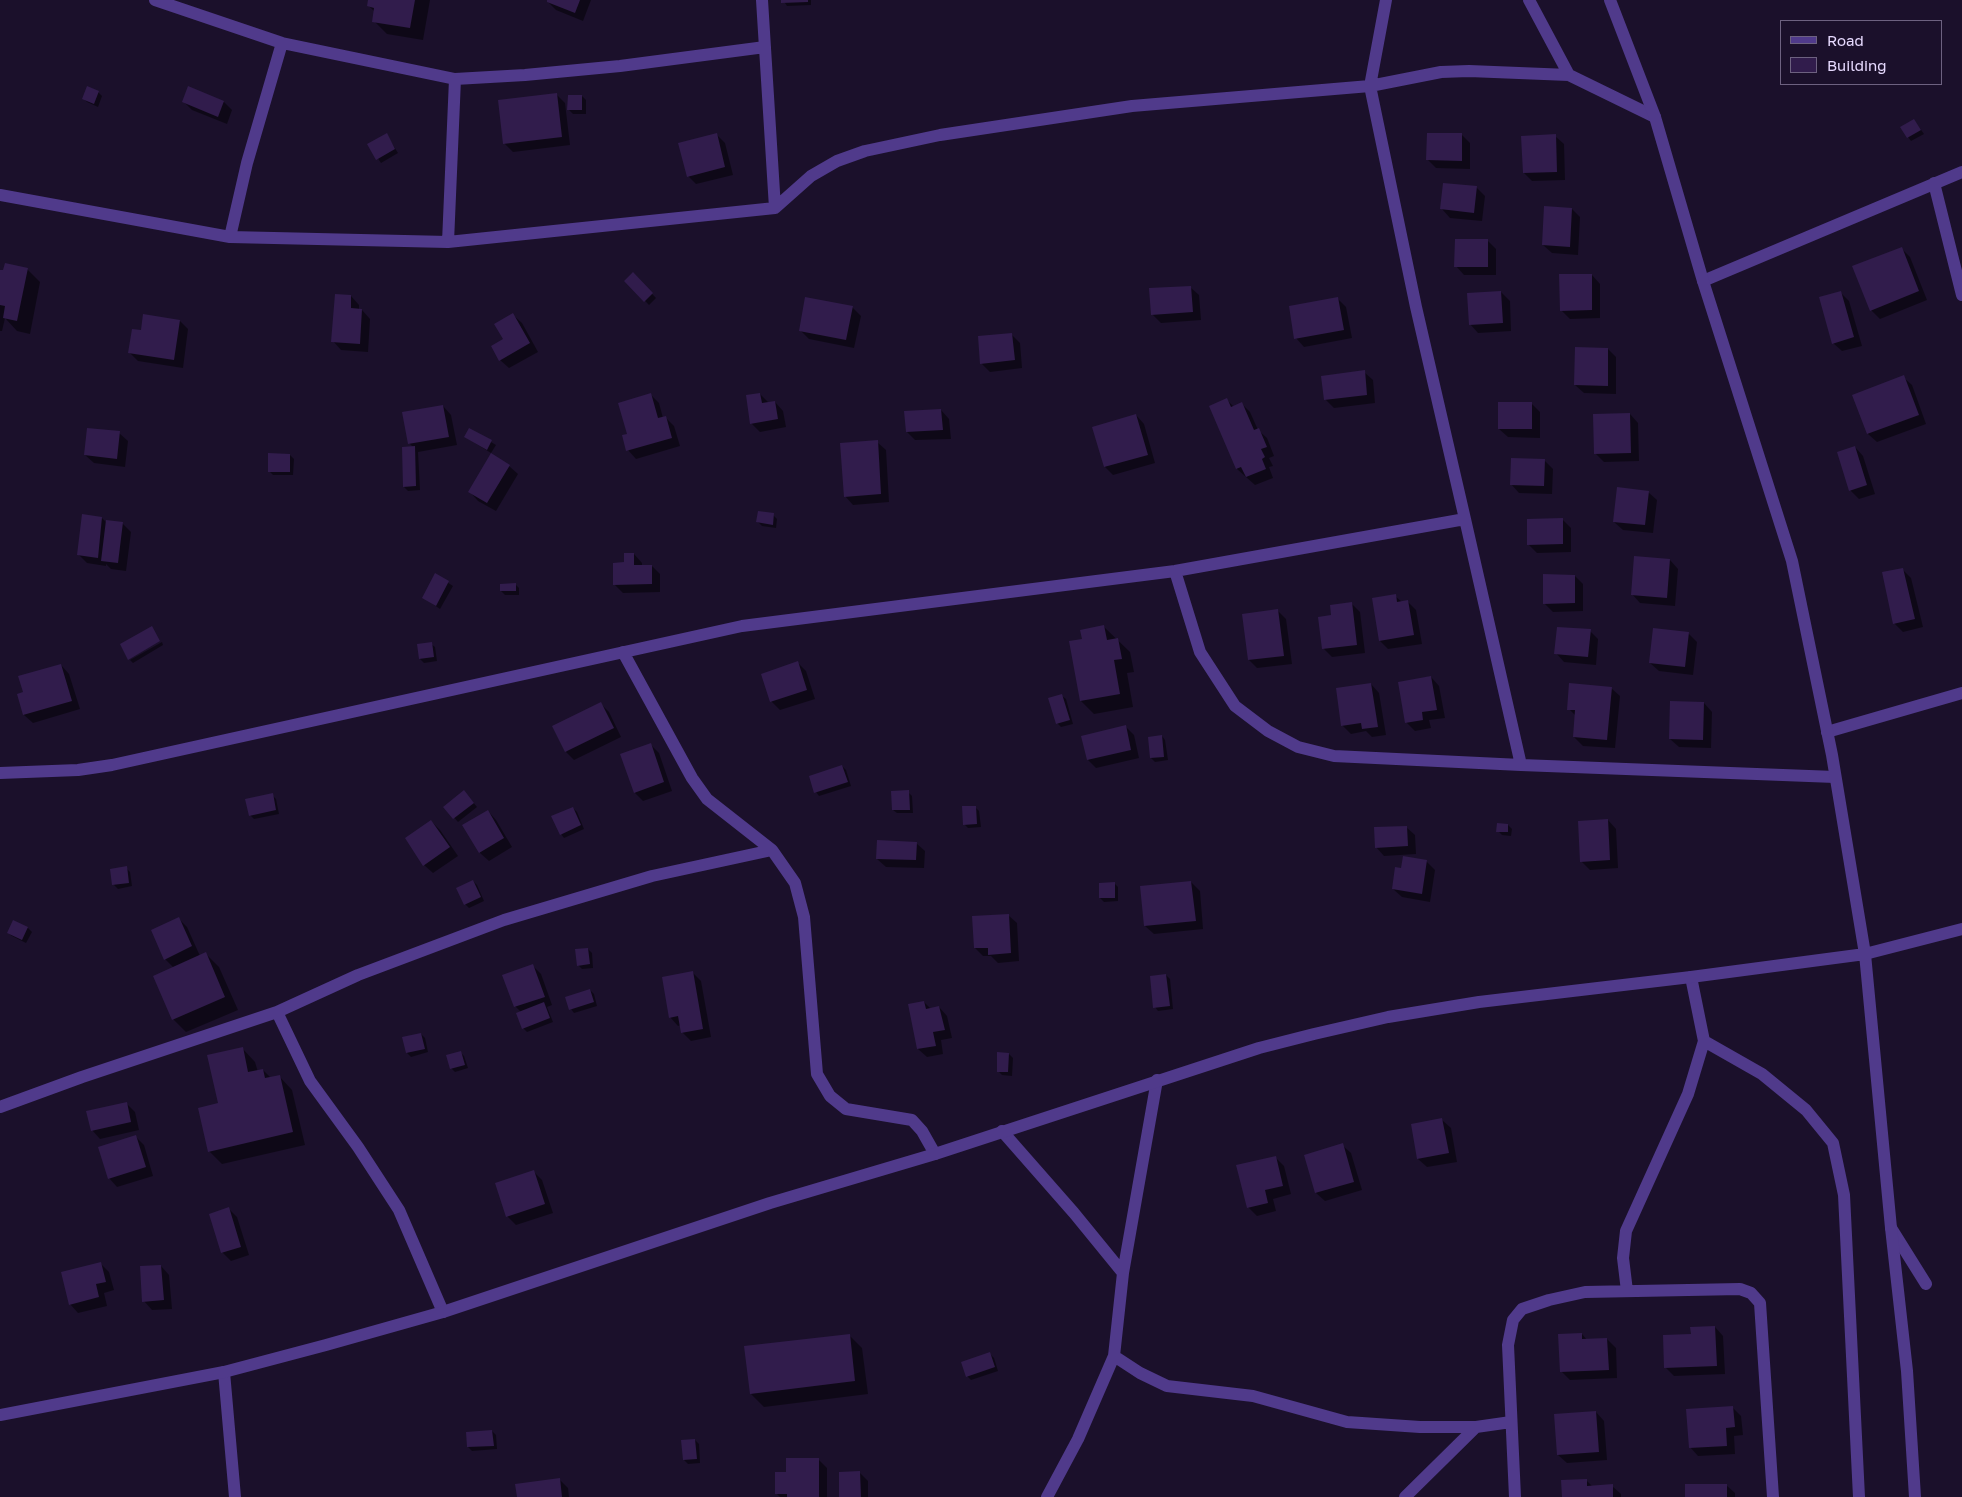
<!DOCTYPE html>
<style>
body{margin:0}
#map{position:relative;width:1962px;height:1497px;overflow:hidden;background:#1b102b;font-family:"Golos Text",sans-serif}
canvas{display:block}
.legend{position:absolute;left:1780px;top:20px;width:162px;height:65px;box-sizing:border-box;background:#1b102b;border:1px solid #6d6180;margin:0;padding:6px 9px;list-style:none;font-size:15px;color:#e7daff}
.legend li{display:flex;align-items:center;gap:10px;height:25px}
.legend b{width:25px;border:1px solid #6d6180}
</style>
<div id="map">
<canvas width="1962" height="1497"></canvas>
<ul class="legend">
<li><b style="height:6px;background:#503a8b"></b>Road</li>
<li><b style="height:14px;background:#311c4c"></b>Building</li>
</ul>
</div>
<script>
const g = document.querySelector('canvas').getContext('2d');
g.lineJoin = 'round';
function fillPath(path, color) {
  g.fillStyle = color;
  g.fill(path, 'evenodd');
}
function trace(path, color, width, dash) {
  g.strokeStyle = color;
  g.lineWidth = width;
  g.lineCap = dash ? 'butt' : 'round';
  g.setLineDash(dash || []);
  g.stroke(path);
}
const shadow = new Path2D(`
 M370,0H430L423,40L387,34L374,21L375,12L369,6Z
 M549,0H591L583,21L556,10L548,2Z
 M783,0H811V5L787,6Z
 M188,88L224,102L232,110L227,124L192,110L183,101Z
 M98,92L102,96L98,107L87,102L83,98Z
 M556,94L565,103L570,145L513,152L504,143Z
 M582,96L586,100V114H573L569,110Z
 M1914,120L1924,134L1911,141L1908,137Z
 M386,134L398,153L381,163L369,145Z
 M1461,134L1470,143V169L1436,168L1428,160Z
 M717,135L725,143L733,175L696,184L688,176Z
 M1555,136L1564,144L1565,180L1532,181L1524,173Z
 M1476,187L1485,196L1482,221L1450,218L1442,209Z
 M1572,209L1580,217L1578,255L1552,253L1543,245Z
 M1488,241L1496,249V275H1464L1456,266Z
 M1901,248L1910,257L1927,300L1880,319L1871,310Z
 M27,269L40,282L30,334L17,331L5,318L2,331H0V271Z
 M633,274L656,298L649,305L626,281Z
 M1592,275L1600,284V318L1570,319L1561,310Z
 M1190,287L1199,295L1201,320L1161,323L1152,314Z
 M1501,292L1510,301L1511,331L1478,333L1470,324Z
 M1840,292L1849,301L1862,346L1842,351L1833,343Z
 M351,296L359,305V310H362L370,319L368,352L341,350L333,341Z
 M1338,299L1346,307L1352,338L1304,347L1296,338Z
 M852,307L861,316L854,348L809,339L800,330Z
 M513,315L522,323L538,352L509,368L500,360Z
 M180,321L188,329L183,368L138,361L129,352L142,332Z
 M1011,334L1020,343L1022,368L990,372L981,363Z
 M1608,349L1616,357V394L1584,393L1575,385Z
 M1364,372L1373,380L1375,403L1334,408L1325,399Z
 M1903,377L1912,385L1926,424L1877,442L1868,434L1854,396Z
 M760,394L769,403L775,402L783,411L786,427L760,432L751,423Z
 M651,395L659,403L663,418L665,417L674,426L680,446L636,459L628,450V435Z
 M1227,400L1234,407L1242,404L1250,412L1258,430L1267,438L1274,456L1269,458L1273,466L1269,467L1273,478L1255,485L1237,469L1211,406Z
 M1531,403L1540,412V438L1508,437L1499,429Z
 M443,406L451,415L457,445L418,452L420,490L408,491L404,487L413,447L409,443Z
 M941,410L949,419L951,439L915,440L907,432Z
 M1630,414L1638,423L1639,461L1604,462L1595,453Z
 M1136,415L1144,424L1155,463L1113,475L1105,467Z
 M469,429L496,445L491,453L465,437Z
 M119,433L128,441L125,467L94,463L85,455Z
 M877,442L886,450L889,502L853,505L845,496Z
 M1855,447L1863,456L1875,494L1859,499L1850,490Z
 M290,455L294,459L293,475H273L269,471Z
 M1545,461L1553,469L1552,494L1519,493L1511,484Z
 M509,466L518,474L496,511L478,501L470,492Z
 M1648,492L1657,500L1653,533L1623,530L1614,522Z
 M773,515L777,519L776,528L762,526L758,522Z
 M102,518L107,523H122L131,532L126,571L111,569L106,564V566L87,563L79,555Z
 M1562,519L1571,528V552L1537,553L1528,544Z
 M634,554L642,563V566H652L660,574V592L623,593L614,584L625,564Z
 M1670,560L1678,569L1675,606L1640,603L1632,594Z
 M1902,569L1911,578L1923,627L1903,632L1894,623Z
 M436,575L453,586L440,609L424,598Z
 M1575,576L1583,584V611L1553,612L1544,603Z
 M515,584L519,588V595H505L501,591Z
 M1395,596L1402,602H1408L1416,610L1422,644L1388,649L1380,641Z
 M1351,603L1360,612L1365,653L1332,657L1324,649L1320,618L1333,616Z
 M1277,610L1286,619L1292,664L1257,668L1249,660Z
 M1103,626L1130,652L1134,672L1127,673L1133,707L1094,714L1081,701L1083,640Z
 M1590,631L1598,639L1596,665L1564,662L1556,653Z
 M1688,633L1697,642L1693,675L1659,671L1650,663Z
 M162,642L163,645L133,663L130,660Z
 M431,644L435,647L437,661L424,663L420,659L418,645Z
 M798,663L806,671L815,699L780,710L771,701Z
 M61,665L69,674L80,709L33,723L24,715L19,695L24,693Z
 M1431,677L1439,686L1445,718L1429,720L1431,728L1415,731L1406,722Z
 M1371,684L1379,693L1386,735L1372,737L1366,731L1351,734L1342,725Z
 M1611,688L1620,696L1615,748L1583,746L1574,737L1576,716L1569,709Z
 M1062,696L1066,699L1073,724L1061,727L1057,723Z
 M1704,703L1712,712L1711,748L1679,747L1670,739Z
 M601,704L609,712L621,737L574,760L566,752Z
 M1126,727L1134,735L1139,758L1096,768L1088,760Z
 M1162,736L1165,740L1168,760L1155,762L1151,758Z
 M651,745L659,753L672,791L643,801L635,793Z
 M842,766L846,770L851,786L819,796L816,792Z
 M908,792L912,796L913,813H897L893,810Z
 M272,795L276,799L279,814L254,819L250,815Z
 M468,796L477,807L458,822L445,807Z
 M975,807L979,811L981,827L968,828L964,824Z
 M573,808L577,812L584,829L564,838L561,834Z
 M488,811L496,820L512,847L489,861L480,853L464,825Z
 M1608,820L1616,829L1618,868L1590,870L1581,861Z
 M431,821L440,830L458,856L433,873L424,865Z
 M1508,825L1512,829L1511,836L1502,835L1498,831Z
 M1406,827L1415,835L1416,854L1384,856L1376,847Z
 M916,843L925,851L924,868L886,867L877,859Z
 M1426,861L1435,870L1430,902L1402,897L1393,889L1402,869Z
 M126,868L130,872L132,886L118,889L114,885Z
 M473,881L477,885L484,901L469,908L465,904Z
 M1191,882L1200,891L1203,929L1154,934L1145,926Z
 M1114,883L1118,887V901L1104,902L1100,898Z
 M1008,915L1017,923L1019,961L998,963L991,956H983L975,948Z
 M178,918L187,927L200,956L206,954L219,967L238,1010L186,1032L173,1019L174,968L165,959Z
 M28,928L32,932L26,943L12,936L8,933Z
 M588,949L592,953L593,968L582,969L578,965Z
 M533,966L541,974L552,1005L547,1007L553,1022L527,1032L523,1028L521,1012L515,1006Z
 M693,973L701,981L711,1037L691,1041L682,1032L681,1025L678,1026L670,1017Z
 M1166,975L1170,979L1173,1009L1158,1011L1155,1007Z
 M590,990L594,994L597,1006L574,1013L571,1009Z
 M924,1002L931,1009L939,1007L947,1016L952,1038L941,1040L943,1054L927,1057L918,1049L909,1005Z
 M421,1034L425,1038L428,1052L411,1057L407,1053Z
 M242,1048L255,1062L258,1072L263,1070L271,1078L279,1076L292,1090L305,1145L222,1164L209,1151L220,1104Z
 M460,1052L464,1056L468,1068L455,1072L451,1068Z
 M1009,1054L1013,1058L1012,1076L1002,1075L998,1071Z
 M126,1103L135,1112L139,1130L100,1139L92,1130Z
 M1442,1120L1451,1128L1457,1162L1427,1167L1418,1159L1412,1125Z
 M135,1136L144,1145L153,1176L117,1187L109,1178Z
 M1342,1145L1351,1153L1362,1190L1325,1201L1316,1193Z
 M1275,1157L1284,1166L1291,1194L1273,1199L1276,1211L1257,1216L1248,1207Z
 M534,1172L542,1180L553,1213L516,1225L507,1216Z
 M228,1208L237,1217L249,1255L231,1261L222,1252Z
 M100,1263L109,1272L114,1290L104,1293L107,1306L78,1313L70,1304Z
 M161,1266L169,1275L172,1309L152,1310L144,1301Z
 M1715,1327L1723,1336L1725,1374L1674,1376L1666,1368L1692,1335Z
 M1582,1334L1587,1340L1607,1339L1616,1348L1617,1378L1570,1380L1561,1371Z
 M849,1335L862,1348L868,1394L764,1407L751,1394Z
 M990,1354L994,1358L998,1371L971,1380L967,1376Z
 M1733,1408L1741,1416L1743,1435L1734,1436L1735,1454L1698,1456L1690,1447Z
 M1596,1412L1604,1421L1607,1460L1567,1463L1558,1455Z
 M492,1431L496,1435L497,1449L472,1451L468,1447Z
 M695,1440L699,1444L700,1463L688,1464L684,1460Z
 M818,1459L827,1468V1497H780L776,1493L788,1473Z
 M860,1473L868,1481V1497H840Z
 M560,1480L568,1488L569,1497H518Z
 M1586,1480L1593,1487L1612,1486L1621,1494V1497H1563Z
 M1726,1485L1735,1493V1497H1687Z`);
const building = new Path2D(`
 M368,0H415L410,28L372,22L374,8L367,6Z
 M547,0H580L575,13L547,2Z
 M781,0H808V2L781,3Z
 M87,86L99,91L94,104L82,99Z
 M188,86L224,101L218,117L182,102Z
 M557,93L562,137L503,144L498,100Z
 M568,95H582V110H567Z
 M1914,119L1921,130L1907,138L1900,127Z
 M387,133L395,149L376,160L367,144Z
 M717,133L725,167L687,177L678,143Z
 M1427,133H1462V161L1426,160Z
 M1556,134L1557,172L1523,173L1521,136Z
 M1443,183L1477,186L1474,213L1440,209Z
 M1544,206L1572,208L1570,247L1542,245Z
 M1455,239H1488V267H1454Z
 M1902,247L1919,291L1870,311L1852,266Z
 M5,263L28,268L17,321L3,318L5,306L0,305V270H3Z
 M633,272L653,293L644,302L624,281Z
 M1559,274H1592V310L1560,311Z
 M1191,286L1193,312L1151,315L1149,288Z
 M1501,291L1503,323L1469,325L1467,293Z
 M1841,291L1854,337L1832,344L1819,297Z
 M335,294L351,295V308L362,309L360,344L331,342Z
 M805,297L853,306L846,340L799,331Z
 M1338,297L1344,330L1294,339L1289,306Z
 M513,313L530,343L499,361L491,346L503,339L494,324Z
 M143,314L180,320L174,360L128,353L132,329L141,330Z
 M1012,333L1015,360L980,364L978,336Z
 M1575,347L1608,348V386L1574,385Z
 M1365,370L1367,395L1324,400L1321,376Z
 M1904,375L1919,415L1867,434L1852,395Z
 M651,393L658,418L666,416L672,438L626,451L622,435L627,434L618,403Z
 M760,393L762,403L775,401L778,419L750,424L746,395Z
 M1227,398L1231,407L1242,402L1254,430L1259,428L1267,447L1261,449L1265,457L1262,459L1266,469L1246,477L1241,467L1236,469L1209,406Z
 M1498,402H1532V429H1498Z
 M443,405L449,437L408,444L402,412Z
 M941,409L943,430L906,432L904,411Z
 M1630,413L1631,453L1594,454L1593,414Z
 M1136,414L1148,455L1104,467L1092,427Z
 M87,428L120,431L117,459L84,455Z
 M469,428L492,440L487,450L464,437Z
 M878,440L881,494L844,497L840,443Z
 M415,446L416,486L403,487L402,447Z
 M1855,446L1867,485L1849,491L1837,452Z
 M268,453L290,454V472H268Z
 M491,453L510,465L487,503L468,492Z
 M1511,458L1545,459L1544,486L1510,485Z
 M1617,487L1649,491L1645,525L1613,522Z
 M758,511L774,513L773,525L756,522Z
 M82,514L102,517L98,558L77,555Z
 M1563,518V544L1527,545V519Z
 M106,520L123,522L118,563L101,561Z
 M624,553H634V565H652V584L613,585V563L624,562Z
 M1634,556L1670,559L1667,598L1631,595Z
 M1903,568L1915,619L1893,624L1882,572Z
 M435,573L449,581L436,606L422,598Z
 M1543,574L1575,575V603L1543,604Z
 M516,583V591H500V584Z
 M1396,594L1397,602L1408,600L1414,635L1379,641L1372,598Z
 M1352,602L1357,645L1322,649L1318,617L1331,615L1330,605Z
 M1278,609L1284,656L1248,660L1242,614Z
 M1104,625L1107,640L1118,638L1122,659L1114,660L1120,694L1080,701L1069,641L1082,639L1080,630Z
 M152,626L160,641L128,660L120,644Z
 M1557,627L1591,629L1588,657L1554,654Z
 M1653,628L1689,632L1685,667L1649,663Z
 M432,642L434,657L419,659L417,644Z
 M798,661L807,690L770,702L761,674Z
 M61,664L72,701L23,715L17,694L23,692L18,676Z
 M1431,676L1437,710L1422,712L1423,720L1405,723L1398,682Z
 M1371,683L1378,727L1362,729L1361,723L1341,726L1336,688Z
 M1569,683L1612,687L1607,740L1573,737L1575,710H1567Z
 M1062,694L1070,720L1056,724L1048,698Z
 M1670,701L1704,702L1703,740L1669,739Z
 M601,702L614,728L565,752L552,726Z
 M1126,725L1131,750L1087,760L1081,736Z
 M1162,735L1164,757L1150,758L1148,737Z
 M651,743L664,782L634,793L620,754Z
 M842,765L848,782L814,793L809,776Z
 M464,790L474,803L453,819L443,807Z
 M909,790L910,810H892L891,791Z
 M273,793L276,810L249,816L245,799Z
 M962,806H976L977,824L963,825Z
 M573,807L581,825L560,835L551,816Z
 M488,810L504,838L479,853L462,825Z
 M1608,819L1610,860L1580,862L1578,821Z
 M431,820L450,847L423,866L405,838Z
 M1497,823L1508,824V832H1496Z
 M1407,826L1408,846L1375,848L1374,827Z
 M877,840L917,842L916,860L876,859Z
 M1403,856L1427,860L1422,894L1392,889L1395,867L1401,868Z
 M127,866L129,883L112,885L110,869Z
 M473,880L481,897L464,905L456,888Z
 M1191,881L1196,921L1144,926L1140,886Z
 M1115,882V898H1099V883Z
 M1009,914L1011,953L988,955V948H974L972,916Z
 M179,917L192,946L164,960L151,930Z
 M13,920L28,927L22,940L7,933Z
 M588,948L590,964L577,966L575,949Z
 M206,952L225,997L172,1020L153,976Z
 M533,964L545,997L514,1007L502,975Z
 M693,971L703,1029L681,1033L678,1016L669,1018L662,977Z
 M1166,974L1170,1006L1153,1008L1150,976Z
 M590,989L594,1002L569,1010L565,997Z
 M924,1001L926,1009L939,1006L945,1030L933,1032L936,1046L917,1049L908,1004Z
 M544,1002L550,1018L522,1029L516,1013Z
 M421,1033L425,1049L406,1053L402,1037Z
 M243,1047L248,1072L263,1069L265,1078L280,1075L293,1132L208,1152L198,1108L218,1103L207,1055Z
 M461,1051L465,1065L450,1069L446,1055Z
 M997,1052L1009,1053L1008,1072H997Z
 M127,1102L131,1122L91,1131L86,1111Z
 M1442,1118L1449,1153L1417,1159L1411,1124Z
 M136,1135L146,1167L108,1179L98,1147Z
 M1343,1143L1354,1182L1315,1193L1304,1155Z
 M1276,1156L1283,1186L1265,1190L1268,1203L1247,1208L1236,1165Z
 M534,1170L545,1204L506,1217L495,1183Z
 M229,1207L241,1247L221,1253L209,1214Z
 M101,1262L106,1282L96,1284L99,1297L69,1305L61,1272Z
 M161,1265L164,1300L142,1302L140,1266Z
 M1715,1326L1717,1366L1664,1368L1663,1335L1691,1334L1690,1327Z
 M1582,1333V1339L1607,1338L1609,1370L1560,1372L1558,1334Z
 M850,1334L855,1381L750,1394L744,1346Z
 M990,1352L995,1367L966,1377L961,1362Z
 M1733,1406L1735,1427L1726,1428L1727,1446L1689,1448L1686,1409Z
 M1596,1411L1599,1452L1557,1455L1554,1414Z
 M492,1430L494,1446L467,1447L466,1432Z
 M695,1439L697,1459L683,1460L681,1440Z
 M786,1458H819V1497H787V1494H775V1472H786Z
 M860,1471L861,1497H839V1472Z
 M560,1478L562,1497H517L515,1484Z
 M1587,1479V1486L1613,1484V1497H1562L1561,1480Z
 M1685,1484H1727V1497H1685Z`);
const minor = new Path2D(`
 M155,0L282,43L455,79L525,75L620,66L765,47
 M762,0L775,208
 M1529,0L1569,75
 M1934,183L1962,295
 M0,195L230,237L247,163L282,43
 M230,237L448,242L775,208L811,176L837,161L865,151L940,135L1132,106L1370,86L1386,0
 M448,242L455,79
 M1703,281L1962,172
 M1465,519L1416,307L1370,86L1441,72L1469,71L1569,75L1655,117
 M1175,571L1200,652L1235,706L1268,731L1298,747L1334,756L1521,765
 M623,652L692,778L707,799L772,850
 M1827,732L1962,693
 M0,773L78,770L112,765L742,626L1175,571L1465,519L1521,765L1835,777
 M1704,1041L1762,1074L1806,1110L1833,1143L1844,1195L1859,1497
 M0,1107L82,1077L277,1012
 M1002,1131L1074,1213L1123,1273L1114,1356L1078,1439L1047,1497
 M1891,1228L1926,1284
 M1123,1273L1157,1080
 M1627,1291L1623,1258L1626,1231L1688,1094L1704,1041L1691,977
 M443,1312L399,1210L358,1147L310,1081L277,1012L358,975L504,920L652,876L772,850L795,883L804,917L817,1074L830,1096L846,1109L912,1120L922,1131L935,1154
 M1114,1356L1140,1373L1167,1386L1253,1396L1347,1422L1420,1427H1476L1511,1422
 M224,1372L235,1497
 M1405,1497L1476,1427
 M1515,1497L1508,1345L1513,1320L1522,1309L1549,1300L1585,1292L1740,1289L1751,1293L1760,1303L1773,1497`);
const tertiary = new Path2D(`
 M1610,0L1655,117L1703,281L1792,561L1832,755L1865,954L1891,1228L1907,1371L1915,1497
 M0,1415L224,1372L326,1345L443,1312L770,1203L935,1154L1259,1048L1314,1034L1388,1017L1479,1002L1691,977L1865,954L1962,929`);
fillPath(shadow, '#0007');
fillPath(building, '#311c4c');
trace(minor, '#503a8b', 12);
trace(tertiary, '#503a8b', 12);
</script>
